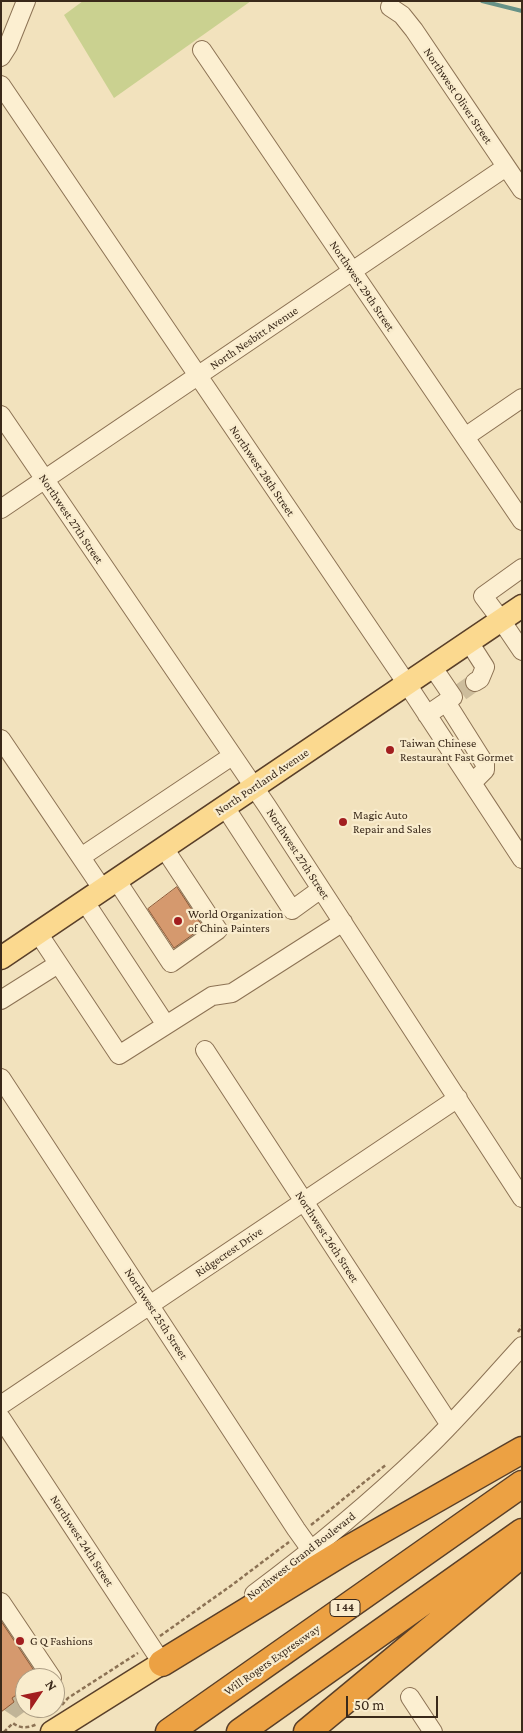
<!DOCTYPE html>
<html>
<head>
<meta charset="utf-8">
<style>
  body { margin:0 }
  #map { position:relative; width:523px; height:1733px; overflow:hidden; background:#f2e2bd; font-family:"Crimson Pro",serif }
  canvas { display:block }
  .frame { position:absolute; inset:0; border:2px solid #3a291a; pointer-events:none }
  .north { position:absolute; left:15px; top:1668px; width:50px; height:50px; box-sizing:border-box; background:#f9eccd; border:1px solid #ad9e85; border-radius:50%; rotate:56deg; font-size:14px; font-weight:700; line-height:20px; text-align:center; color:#3a291a }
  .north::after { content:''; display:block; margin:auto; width:18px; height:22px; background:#a21e1f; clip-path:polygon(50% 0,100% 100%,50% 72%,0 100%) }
  .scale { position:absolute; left:346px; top:1696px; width:92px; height:22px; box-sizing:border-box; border:2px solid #3a291a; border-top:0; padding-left:6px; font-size:15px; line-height:18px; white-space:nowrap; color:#3a291a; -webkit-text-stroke:4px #f9eccd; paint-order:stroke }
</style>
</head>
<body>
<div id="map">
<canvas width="523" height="1733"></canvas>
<div class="frame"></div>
<div class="north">N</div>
<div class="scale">50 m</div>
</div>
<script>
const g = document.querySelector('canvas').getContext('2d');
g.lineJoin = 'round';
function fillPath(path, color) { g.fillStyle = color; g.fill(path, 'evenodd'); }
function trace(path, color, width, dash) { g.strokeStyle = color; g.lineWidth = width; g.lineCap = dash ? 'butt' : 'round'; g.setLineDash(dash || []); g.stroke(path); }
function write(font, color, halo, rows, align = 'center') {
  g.font = font + ' "Crimson Pro",serif'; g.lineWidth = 4.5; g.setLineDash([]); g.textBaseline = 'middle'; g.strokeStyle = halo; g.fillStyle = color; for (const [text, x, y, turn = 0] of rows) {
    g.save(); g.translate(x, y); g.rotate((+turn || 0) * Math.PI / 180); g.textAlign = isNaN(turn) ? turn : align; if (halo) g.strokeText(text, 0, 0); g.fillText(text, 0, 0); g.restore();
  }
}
const green = new Path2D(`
  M83,1h168l-137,97 -50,-83z`);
const shadow = new Path2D(`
  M177,889l13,7 26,39 -28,20 -13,-8z
  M1,1600l45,78h-21v28l2,4 -11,8 -15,-10z`);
const stream = new Path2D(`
  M482,1l40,10`);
const building = new Path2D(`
  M177,887l26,40 -29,21 -26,-39z
  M1,1621l38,57h-14v11l-13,9 2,4 -13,10z`);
const minorTunnel = new Path2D(`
  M461,692l14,-10`);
const path = new Path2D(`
  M518,1332l4,-6
  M311,1525l76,-61
  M160,1636l72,-51 57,-43
  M62,1705l6,-7 70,-45
  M4,1732l9,-9c7,6 16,5 24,1`);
const minor = new Path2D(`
  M390,7l12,8 12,15 108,160
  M202,50l320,471
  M1,57l7,-11 18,-45
  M1,85l406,599 115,175
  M1,415l266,391 255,392
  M465,437l57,-39
  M1,509l505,-342
  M522,568l-39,28 18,24 21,31
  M469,642l16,25 -5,12 -5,3
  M432,666l21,31
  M427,715l19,-13 39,62v6l-13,13
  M1,739l102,151
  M225,807l67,103 29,-21
  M81,857l151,-101
  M117,881l54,82 47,-33 -54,-82
  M85,902l81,123
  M38,933l81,122 93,-59 20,-3 111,-71
  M1,1000l57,-36
  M205,1050l245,375
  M1,1078l295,451 15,21
  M1,1405l457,-307
  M1,1418l161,245 7,-5
  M254,1594c59,-44 116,-91 169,-142 35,-33 66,-70 99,-106
  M1,1602l51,76
  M410,1697l23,35`);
const major = new Path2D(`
  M1,958l521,-352
  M52,1732l110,-69`);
const highway = new Path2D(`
  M162,1663l183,-112 177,-101
  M169,1732l353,-248
  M240,1732l282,-200
  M307,1732l215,-178`);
const markers = [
  [390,750,5,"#a21e1f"],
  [343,822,5,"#a21e1f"],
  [178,921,5,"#a21e1f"],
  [20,1641,5,"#a21e1f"]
];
const shields = [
  [345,1608,30]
];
const shieldNames = [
  ["I 44",345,1608]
];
const streetNames = [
  ["Northwest Oliver Street",458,96,56],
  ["Northwest 29th Street",362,286,56],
  ["North Nesbitt Avenue",254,338,-34],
  ["Northwest 28th Street",262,471,56],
  ["Northwest 27th Street",71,519,56],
  ["North Portland Avenue",262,782,-34],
  ["Northwest 27th Street",298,854,57],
  ["Northwest 26th Street",327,1237,57],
  ["Ridgecrest Drive",229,1252,-34],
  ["Northwest 25th Street",156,1314,57],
  ["Northwest 24th Street",82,1541,57],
  ["Northwest Grand Boulevard",301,1556,-38],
  ["Will Rogers Expressway",272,1660,-35]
];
const poiNames = [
  ["Taiwan Chinese",400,743],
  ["Restaurant Fast Gormet",400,757],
  ["Magic Auto",353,815],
  ["Repair and Sales",353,829],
  ["World Organization",188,914],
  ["of China Painters",188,928],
  ["G Q Fashions",30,1641]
];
fillPath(green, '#cad190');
fillPath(shadow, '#0003');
trace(stream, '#679287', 4);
fillPath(building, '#d5996e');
trace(building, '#8e5937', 1);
trace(minorTunnel, '#cdbd9c', 18, [18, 9]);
trace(minor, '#8c7254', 20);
trace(major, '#593f29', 25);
trace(highway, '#593f29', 29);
trace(path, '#8c7254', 2.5, [4, 2.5]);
trace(minor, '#fcefd1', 18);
trace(major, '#fbd98f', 22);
trace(highway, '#eca143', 26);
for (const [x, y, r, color] of markers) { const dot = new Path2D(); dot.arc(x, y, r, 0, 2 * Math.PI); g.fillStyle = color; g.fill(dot); trace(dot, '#f9eccd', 2); }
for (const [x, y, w] of shields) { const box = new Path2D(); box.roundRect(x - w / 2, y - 8.5, w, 17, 4); g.fillStyle = '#f9eccd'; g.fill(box); trace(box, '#3a291a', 1); }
write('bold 11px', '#3a291a', null, shieldNames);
write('12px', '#3a291a', '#f9eccd', streetNames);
write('12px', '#3a291a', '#f9eccd', poiNames, 'left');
</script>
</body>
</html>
